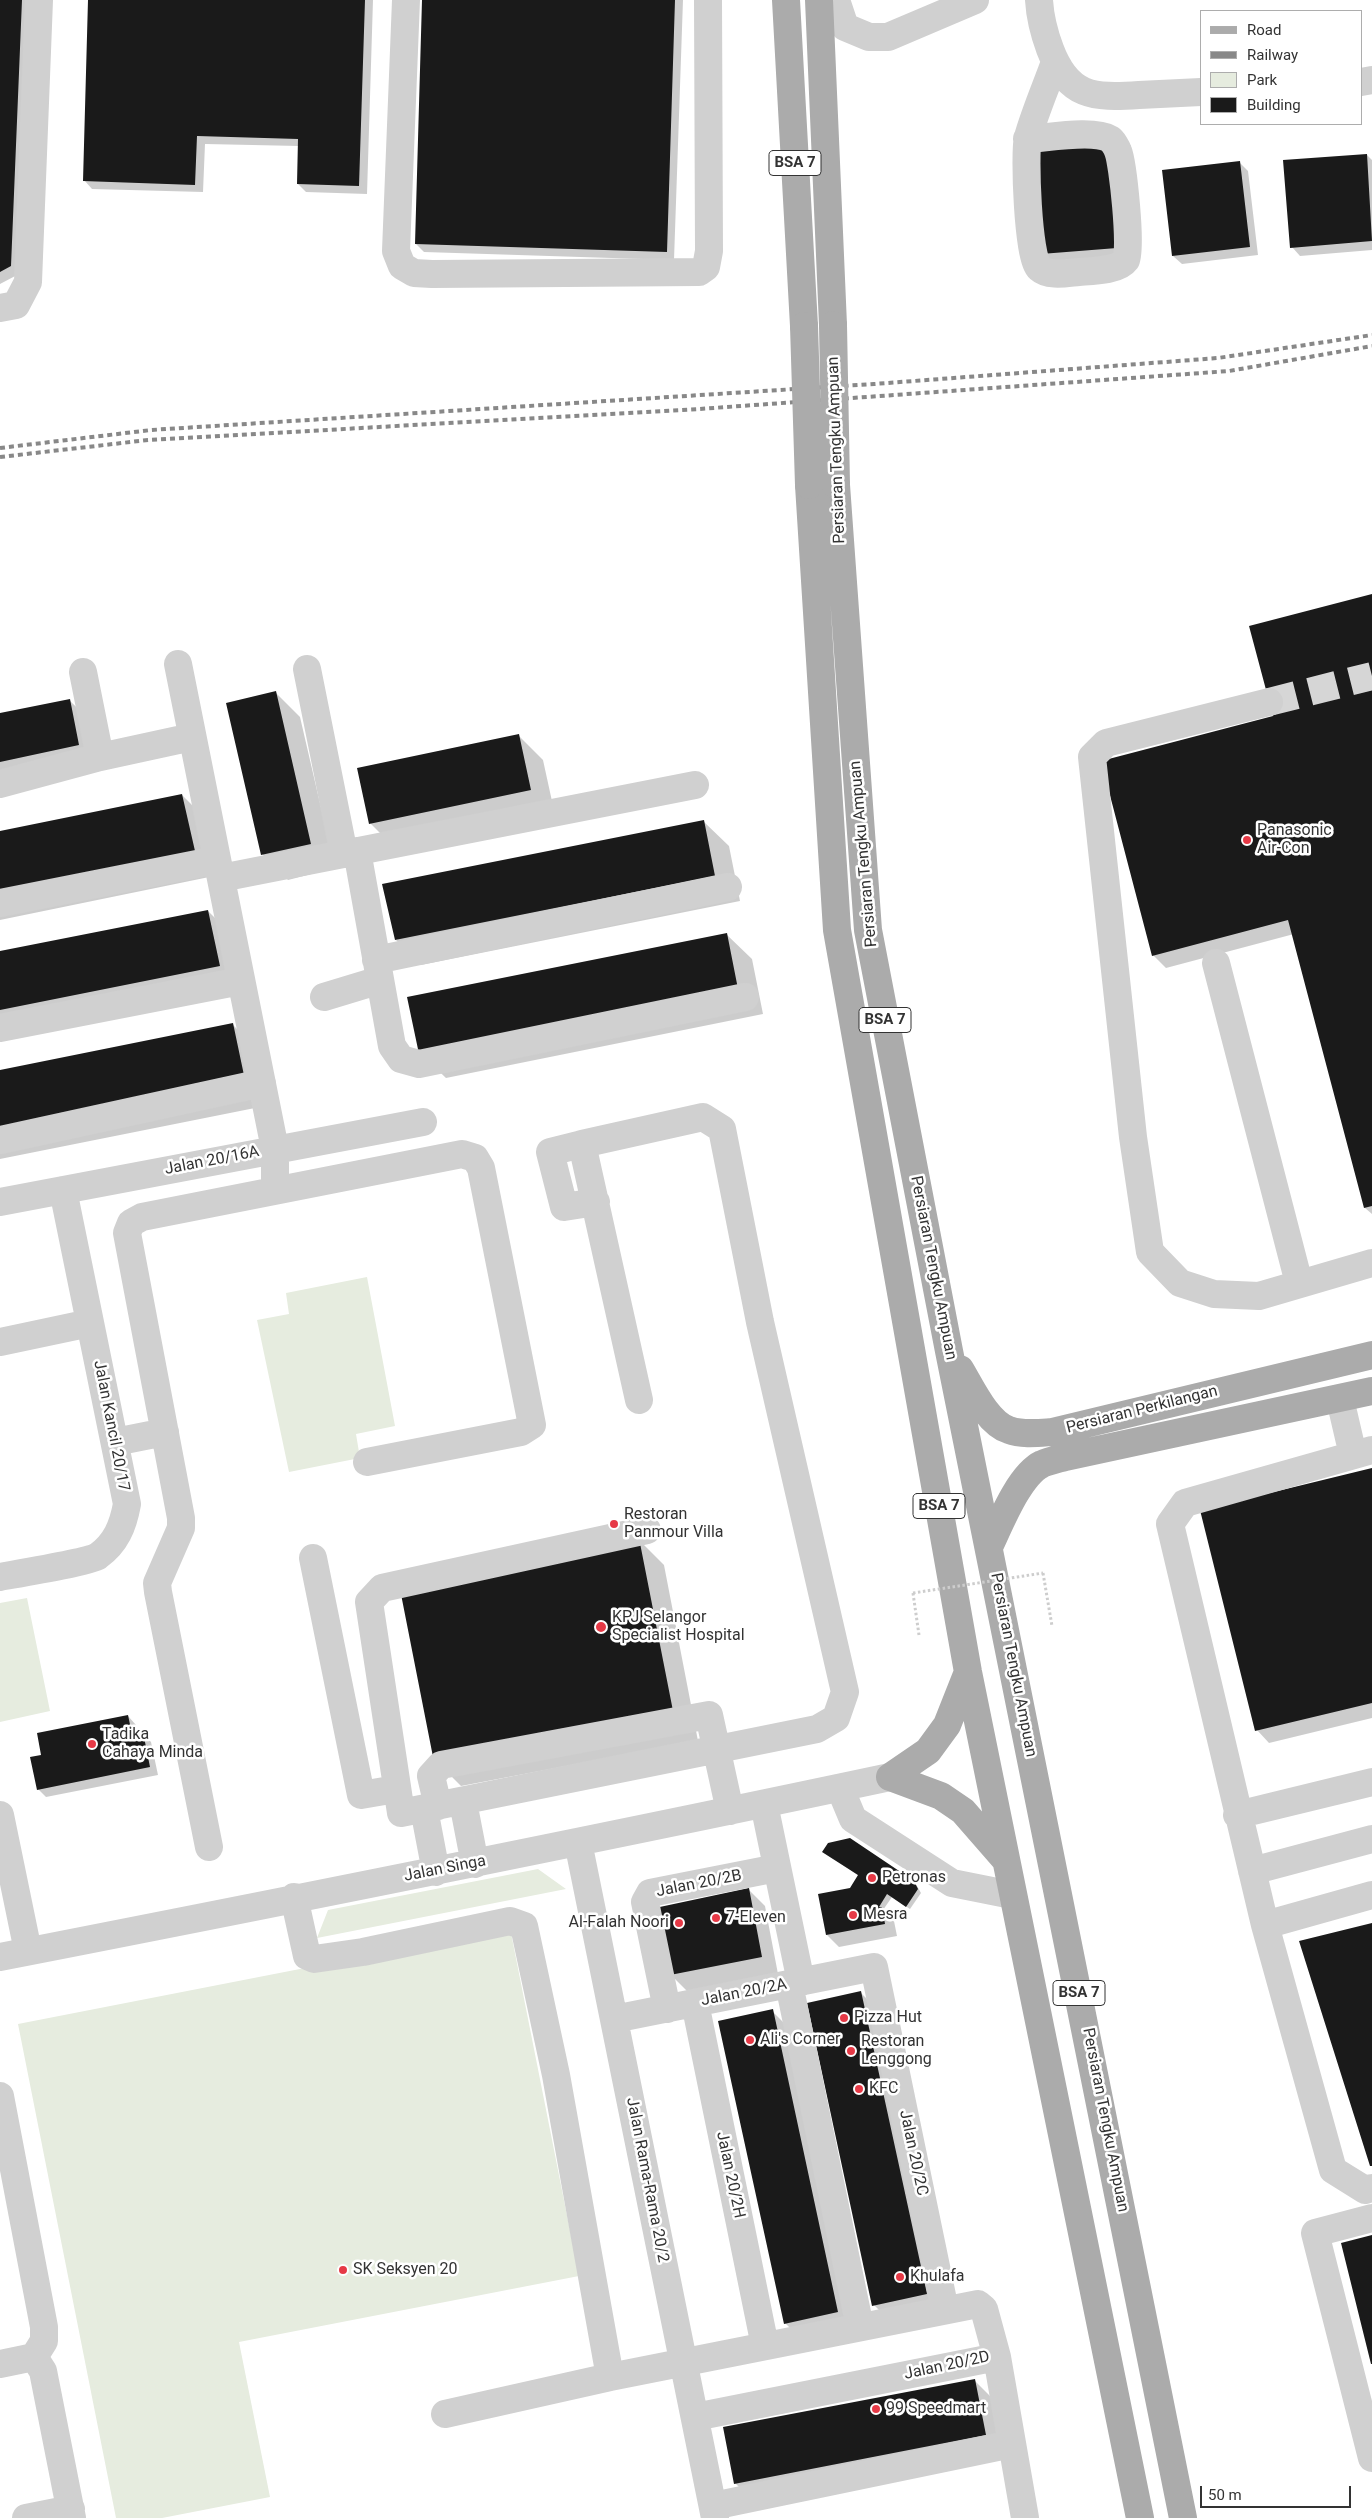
<!DOCTYPE html>
<html>
<head>
<meta charset="utf-8">
<style>
  body { margin:0 }
  #map { position:relative; width:1372px; height:2518px; overflow:hidden; background:#fff; font-family:Roboto,sans-serif }
  canvas { display:block }
  .legend { position:absolute; left:1200px; top:10px; width:162px; height:115px; box-sizing:border-box; background:#fff; border:1px solid #adadad; margin:0; padding:6px 9px; list-style:none; font-size:15px; color:#333 }
  .legend li { display:flex; align-items:center; gap:10px; height:25px }
  .legend b { width:25px; border:1px solid #adadad }
  .scale { position:absolute; left:1200px; top:2486px; width:151px; height:22px; box-sizing:border-box; border:2px solid #333; border-top:0; padding-left:6px; font-size:15px; line-height:18px; white-space:nowrap; color:#333; -webkit-text-stroke:4px #fff; paint-order:stroke }
</style>
</head>
<body>
<div id="map">
<canvas width="1372" height="2518"></canvas>
<ul class="legend">
<li><b style="height:6px;background:#ababab"></b>Road</li>
<li><b style="height:6px;background:#888"></b>Railway</li>
<li><b style="height:14px;background:#e6ecdf"></b>Park</li>
<li><b style="height:14px;background:#1a1a1a"></b>Building</li>
</ul>
<div class="scale">50 m</div>
</div>
<script>
const g = document.querySelector('canvas').getContext('2d');
g.lineJoin = 'round';
function fillPath(path, color) { g.fillStyle = color; g.fill(path, 'evenodd'); }
function trace(path, color, width, dash) { g.strokeStyle = color; g.lineWidth = width; g.lineCap = dash ? 'butt' : 'round'; g.setLineDash(dash || []); g.stroke(path); }
function write(font, color, halo, rows, align = 'center') {
  g.font = font + ' Roboto,sans-serif'; g.lineWidth = 5; g.setLineDash([]); g.textBaseline = 'middle'; g.strokeStyle = halo; g.fillStyle = color; for (const [text, x, y, turn = 0] of rows) {
    g.save(); g.translate(x, y); g.rotate((+turn || 0) * Math.PI / 180); g.textAlign = isNaN(turn) ? turn : align; if (halo) g.strokeText(text, 0, 0); g.fillText(text, 0, 0); g.restore();
  }
}
const green = new Path2D(`
  M367,1277l28,149 -39,8 4,24 -71,14 -32,-152 32,-6 -3,-21z
  M27,1598l23,113 -50,11v-119z
  M538,1869l28,20 -249,49 11,-28z
  M510,1928l69,348 -340,66 31,155 -108,21h-46l-98,-494z`);
const shadow = new Path2D(`
  M0,0h30l-11,274 -19,10z
  M89,0h284l-6,194 -61,-2 -8,-8 1,-38 -94,-2 -2,48 -111,-3 -8,-9z
  M424,0h259l-9,260 -250,-8 -8,-8z
  M1117,153l7,103 -74,5 -8,-8z
  M1367,155l5,5v90l-72,6 -8,-9z
  M1240,163l8,8 10,84 -76,9 -9,-8z
  M1372,595v619l-7,-6 -71,-274 -128,34 -13,-13 121,-238z
  M275,692l25,25 35,151 -47,12 -25,-25z
  M69,700l26,25 9,45 -104,21v-77z
  M518,735l25,25 12,55 -159,34 -25,-25 -12,-55z
  M182,795l25,25 12,55 -219,45v-88z
  M703,821l26,25 11,55 -319,64 -25,-25z
  M208,911l25,25 12,55 -245,49v-88z
  M726,934l26,25 11,55 -317,64 -26,-25z
  M233,1025l25,25 12,55 -270,54v-88z
  M1372,1469v249l-103,25 -12,-13z
  M639,1540l25,25 34,176 -237,45 -25,-25z
  M128,1716l8,9 2,10 5,-1 8,8 7,33 -112,22 -8,-8 5,-33z
  M824,1852l89,30 4,4 4,7 -11,16 -18,-12 -9,13 11,11 3,15 -58,11 -12,-12 32,-59z
  M748,1889l17,17 13,68 -90,18 -17,-17z
  M861,1993l17,17 65,301 -52,11 -17,-17z
  M772,2011l17,17 66,301 -53,11 -17,-17z
  M974,2380l17,17 11,55 -250,48 -17,-17z`);
const building = new Path2D(`
  M0,0h22l-11,266 -11,6z
  M88,0h277l-6,186 -62,-2 1,-45 -101,-3 -2,49 -112,-4z
  M422,0h253l-8,252 -252,-8z
  M1109,144l8,104 -76,6 -8,-105z
  M1367,154l5,87 -82,7 -7,-88z
  M1240,161l10,86 -78,9 -10,-86z
  M1372,594v612l-8,2 -76,-288 -136,36 -51,-195 172,-45 -24,-90z
  M276,691l35,153 -50,11 -35,-152z
  M70,699l9,46 -79,17v-49z
  M519,734l12,56 -162,34 -12,-56z
  M182,794l13,57 -195,40v-60z
  M704,820l11,56 -320,64 -13,-56z
  M208,910l12,56 -220,44v-59z
  M727,933l11,56 -319,65 -12,-57z
  M233,1023l12,57 -245,49v-59z
  M1372,1468v235l-117,28 -55,-221z
  M639,1538l35,178 -240,46 -35,-178z
  M128,1715l4,19 11,-2 7,35 -113,23 -7,-33 11,-2 -4,-22z
  M850,1838l64,43 4,8 -12,18 -19,-13 -8,13h3l3,17 -59,11 -8,-41 32,-6 8,-13 -36,-23 6,-9z
  M749,1888l13,69 -92,18 -15,-67z
  M1372,1923v243h-2l-71,-225z
  M861,1991l66,303 -55,12 -65,-303z
  M773,2009l65,303 -54,12 -66,-303z
  M1372,2235v129h-1l-30,-121z
  M975,2379l11,56 -252,49 -11,-57z`);
const minorTunnel = new Path2D(`
  M1269,702l103,-26`);
const path = new Path2D(`
  M1043,1573l9,53
  M913,1593l6,42`);
const minor = new Path2D(`
  M406,0l-10,251 6,15 12,7 18,1 267,-2 7,-5 3,-16 -1,-251
  M836,0l9,27 24,10h19l87,-37
  M1039,0c1,17 5,33 11,49 18,48 43,49 89,46 21,-1 41,-2 62,-3
  M1361,82l11,-2
  M1027,139c20,-1 66,-10 83,0 3,2 7,9 8,12 5,12 14,100 8,109 -8,11 -34,11 -47,12 -12,1 -30,5 -40,-4 -11,-9 -15,-115 -11,-131 7,-25 18,-50 27,-75
  M0,308l16,-3 12,-23 11,-282
  M178,664l97,485v41
  M307,669l37,185
  M83,672l17,85
  M1269,702l-163,41 -14,14 41,380 17,115 30,31 34,11 45,2 113,-33
  M0,784l100,-27 92,-20
  M357,851l35,195 9,13 18,5 326,-67
  M221,878l474,-93
  M0,903l217,-43
  M376,960l352,-73
  M1216,963l83,320
  M324,997l56,-17
  M0,1028l241,-47
  M0,1140l262,-57
  M582,1144l-32,8 14,55 32,-5
  M0,1202l423,-80
  M0,1342l90,-19
  M1340,1399l13,56
  M639,1400l-57,-256 121,-27 19,12 38,193 85,370 -9,26 -19,11 -416,84 -32,-211 13,-14 265,-58
  M115,1442l50,-10
  M1372,1450l-187,53 -15,21 95,401 68,245 32,20 7,-2
  M313,1558l48,237 35,-6
  M0,1577c16,-3 89,-15 98,-21 18,-13 25,-30 29,-52l-64,-314
  M840,1788l13,31 99,64 60,12
  M463,1802l12,62
  M764,1804l37,178
  M438,1806l-7,-30 10,-11 268,-50 21,96
  M424,1809l12,63
  M0,1815l28,136
  M1237,1815l135,-33
  M578,1842l137,676
  M209,1847l-51,-255 -1,-9 24,-55v-10l-54,-285 4,-10 11,-6 320,-63 13,4 6,10 51,257 -11,7 -154,30
  M1252,1871l120,-32
  M294,1897l13,59 7,3 49,-7 147,-31 14,5 32,149 54,302
  M1265,1925l107,-30
  M0,1957c297,-58 593,-117 890,-180
  M789,1984l71,343
  M695,2003l70,343
  M667,2009l-22,-107 5,-9 127,-25
  M614,2019l260,-52 71,343
  M0,2096l44,231v14l-10,16
  M1372,2218l-57,15 57,225
  M34,2357l9,14 29,147
  M0,2364l34,-7
  M445,2414l165,-37 368,-73 6,5 13,48 28,161
  M695,2417l302,-60
  M713,2506l299,-62
  M26,2518l45,-9`);
const major = new Path2D(`
  M786,0l18,326
  M819,0l14,325
  M809,485l28,445 131,742 172,846
  M836,485l32,445 81,421 234,1167
  M960,1369c11,18 27,54 49,61 13,5 29,3 43,2l320,-77
  M989,1547c11,-23 30,-72 53,-83 7,-3 16,-5 23,-7l307,-66
  M890,1777l51,19 22,15 41,47
  M890,1777l38,-26 19,-26 21,-53`);
const rail = new Path2D(`
  M0,448l151,-18 723,-46 344,-26 154,-23
  M0,457l148,-17 551,-31 530,-38 143,-25`);
const pathBridge = new Path2D(`
  M913,1593l130,-20`);
const majorBridge = new Path2D(`
  M833,325l3,160
  M804,326l5,159`);
const markers = [
  [1247,840,5,"#e63946"],
  [614,1524,5,"#e63946"],
  [601,1627,6,"#e63946"],
  [92,1744,5,"#e63946"],
  [872,1878,5,"#e63946"],
  [853,1915,5,"#e63946"],
  [716,1918,5,"#e63946"],
  [679,1923,5,"#e63946"],
  [844,2018,5,"#e63946"],
  [750,2040,5,"#e63946"],
  [851,2051,5,"#e63946"],
  [859,2089,5,"#e63946"],
  [343,2270,5,"#e63946"],
  [900,2277,5,"#e63946"],
  [876,2409,5,"#e63946"]
];
const shields = [
  [795,163,52],
  [885,1020,52],
  [939,1506,52],
  [1079,1993,52]
];
const shieldNames = [
  ["BSA 7",795,163],
  ["BSA 7",885,1020],
  ["BSA 7",939,1506],
  ["BSA 7",1079,1993]
];
const streetNames = [
  ["Persiaran Tengku Ampuan",837,450,-92],
  ["Persiaran Tengku Ampuan",864,854,-95],
  ["Jalan 20/16A",212,1161,-11],
  ["Persiaran Tengku Ampuan",933,1268,79],
  ["Persiaran Perkilangan",1142,1410,-14],
  ["Jalan Kancil 20/17",111,1426,79],
  ["Persiaran Tengku Ampuan",1013,1665,79],
  ["Jalan Singa",445,1869,-11],
  ["Jalan 20/2B",699,1884,-11],
  ["Jalan 20/2A",744,1993,-11],
  ["Persiaran Tengku Ampuan",1105,2120,79],
  ["Jalan 20/2C",913,2153,78],
  ["Jalan 20/2H",730,2175,78],
  ["Jalan Rama-Rama 20/2",647,2180,79],
  ["Jalan 20/2D",947,2366,-12]
];
const poiNames = [
  ["Panasonic",1257,831],
  ["Air-Con",1257,849],
  ["Restoran",624,1515],
  ["Panmour Villa",624,1533],
  ["KPJ Selangor",612,1618],
  ["Specialist Hospital",612,1636],
  ["Tadika",102,1735],
  ["Cahaya Minda",102,1753],
  ["Petronas",882,1878],
  ["Mesra",863,1915],
  ["7-Eleven",726,1918],
  ["Al-Falah Noori",669,1923,"right"],
  ["Pizza Hut",854,2018],
  ["Ali's Corner",760,2040],
  ["Restoran",861,2042],
  ["Lenggong",861,2060],
  ["KFC",869,2089],
  ["SK Seksyen 20",353,2270],
  ["Khulafa",910,2277],
  ["99 Speedmart",886,2409]
];
fillPath(green, '#e6ecdf');
fillPath(shadow, '#0003');
fillPath(building, '#1a1a1a');
trace(minorTunnel, '#d6d6d6', 28, [28, 14]);
trace(path, '#cdcdcd', 3, [2.5, 2.5]);
trace(minor, '#d0d0d0', 28);
trace(major, '#ababab', 28);
trace(rail, '#888', 4, [5, 4]);
trace(pathBridge, '#cdcdcd', 3, [2.5, 2.5]);
trace(majorBridge, '#ababab', 28);
for (const [x, y, r, color] of markers) { const dot = new Path2D(); dot.arc(x, y, r, 0, 2 * Math.PI); g.fillStyle = color; g.fill(dot); trace(dot, '#fff', 2); }
for (const [x, y, w] of shields) { const box = new Path2D(); box.roundRect(x - w / 2, y - 12.5, w, 25, 4); g.fillStyle = '#fff'; g.fill(box); trace(box, '#333', 1); }
write('bold 15px', '#333', null, shieldNames);
write('16px', '#333', '#fff', streetNames);
write('16px', '#333', '#fff', poiNames, 'left');
</script>
</body>
</html>
